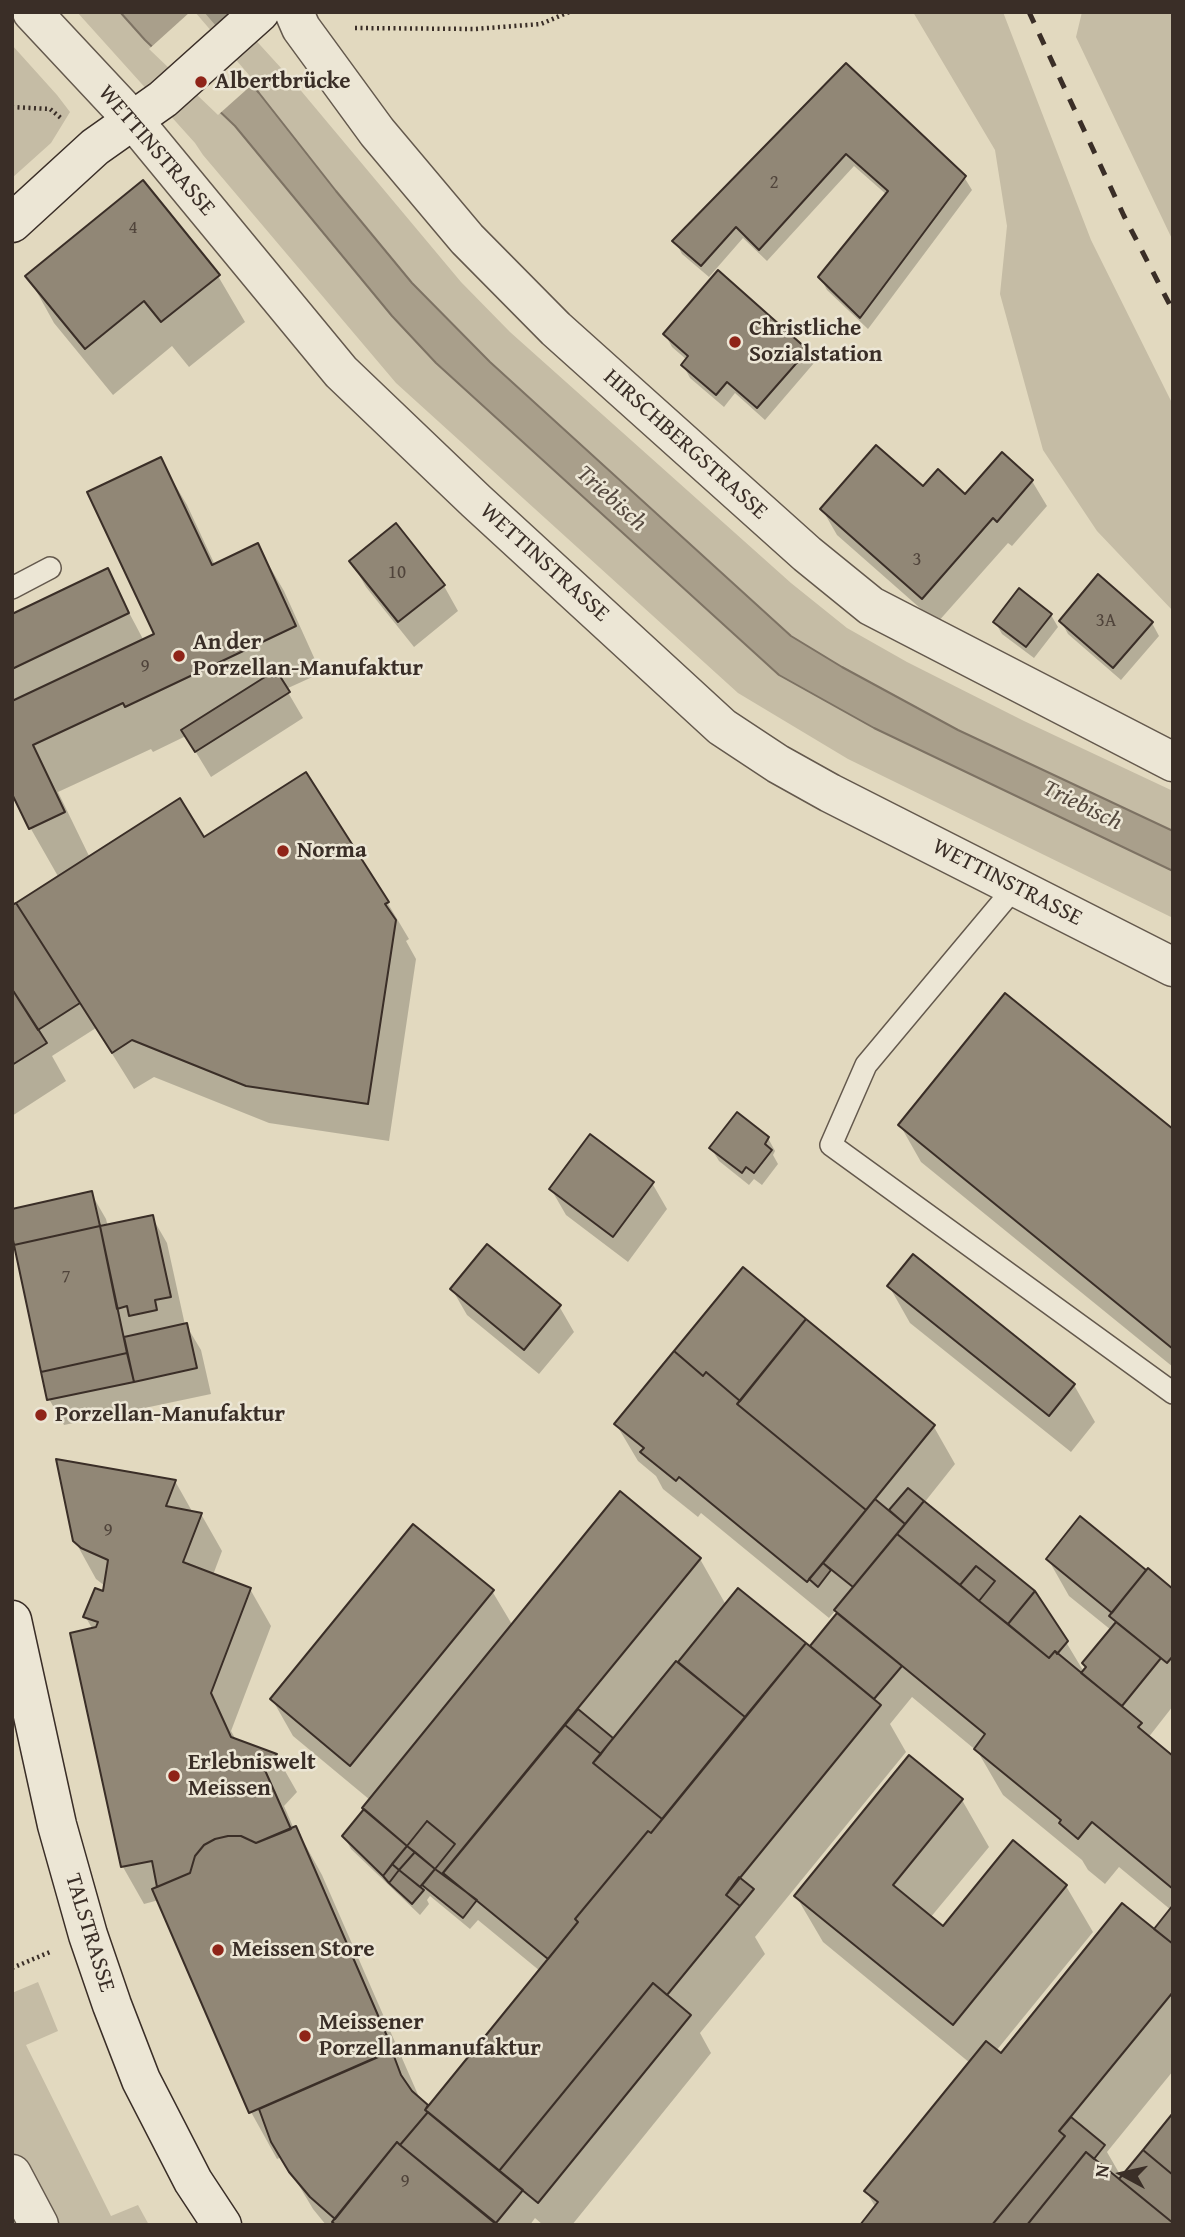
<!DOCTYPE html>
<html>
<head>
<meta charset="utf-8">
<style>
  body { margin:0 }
  #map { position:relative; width:1185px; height:2237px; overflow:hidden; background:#e2d9bf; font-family:"Gentium Book Plus",serif }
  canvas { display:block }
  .frame { position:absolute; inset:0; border:14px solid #3a2e27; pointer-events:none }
  .north { position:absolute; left:1087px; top:2139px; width:70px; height:70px; -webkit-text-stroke:5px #ece6d5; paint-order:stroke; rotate:278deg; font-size:19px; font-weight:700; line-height:28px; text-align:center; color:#3a2e27 }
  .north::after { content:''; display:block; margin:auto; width:24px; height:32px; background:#3a2e27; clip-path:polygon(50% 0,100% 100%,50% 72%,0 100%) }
</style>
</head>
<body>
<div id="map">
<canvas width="1185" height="2237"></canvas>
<div class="frame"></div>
<div class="north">N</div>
</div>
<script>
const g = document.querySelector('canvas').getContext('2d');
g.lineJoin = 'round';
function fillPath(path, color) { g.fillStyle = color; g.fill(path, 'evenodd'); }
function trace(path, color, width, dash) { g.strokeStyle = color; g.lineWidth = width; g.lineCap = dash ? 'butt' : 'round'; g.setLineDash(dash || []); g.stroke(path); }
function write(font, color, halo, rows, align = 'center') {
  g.font = font + ' "Gentium Book Plus",serif'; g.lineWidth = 5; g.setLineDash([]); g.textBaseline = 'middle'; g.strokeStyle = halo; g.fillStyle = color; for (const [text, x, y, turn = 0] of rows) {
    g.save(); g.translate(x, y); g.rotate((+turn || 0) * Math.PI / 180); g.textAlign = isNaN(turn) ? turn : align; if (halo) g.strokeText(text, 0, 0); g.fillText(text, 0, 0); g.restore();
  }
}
const green = new Path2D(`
  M77,12h43l25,28 90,86 157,190 44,47 343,312 95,53 299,143v47l-325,-159 -110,-66 -342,-310 -193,-228 -8,-12z
  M191,12h39l62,68 169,202 49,50 281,251 56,45 60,34 117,59 149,70v40l-215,-101 -116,-63 -51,-31 -301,-274 -78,-79z
  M913,12h90l88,228 82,165v206l-76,-80 -54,-81 -43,-156 7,-68 -12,-76z
  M1082,12h91v229l-97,-204z
  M12,45l45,50 13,17 -19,31 -39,35z
  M38,1982l20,49 -32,14 85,171 27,-11 11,20h-137v-232z`);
const water = new Path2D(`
  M120,12h71l68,81 77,98 76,92 78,79 301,274 51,31 116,63 215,101v40l-299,-143 -95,-53 -343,-312 -44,-47 -157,-190 -90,-86z`);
const pier = new Path2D(`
  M190,12h5l60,70 -37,33 -69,-66z`);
const shadow = new Path2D(`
  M204,12h58l-34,28z
  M846,65l118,112 8,13 -104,139 -41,-39 -7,-13 67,-82 -33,-29 -87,95 -24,-23 -34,39 -27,-23 -7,-13z
  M28,276h190l27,46 -56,45 -17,-21 -59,49 -59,-72z
  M665,334l142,17 7,12 -49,57 -30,-27 -11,14 -34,-29 -7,-13 4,-5 -15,-13z
  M160,459l27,46 28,60 42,-20 27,46 37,82 -35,16 17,29 -92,59 -25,-41 -33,16 -2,-3 -93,43 32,66 113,-18 184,62 22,37 -3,2 10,18 -27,182 -120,-18 -115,-46 -20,12 -38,-61 -44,28 14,25 -54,35v-208l47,-30 -28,-49 -19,-40v-173l95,-45 37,70 13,-6z
  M1032,481l15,25 -35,40 -4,-3 -71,80 -100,-88 -15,-26 102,-20 42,7z
  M351,561l93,25 14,25 -44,36 -48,-60z
  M1051,615l7,12 -24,31 -32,-24 -7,-12z
  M1061,621l91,2 7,13 -38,44 -53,-46z
  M900,1125l273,7v235l-252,-205z
  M768,1138l7,13 -2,4 5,9 -16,21 -8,-6 -5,6 -30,-24 -8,-13z
  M652,1183l15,26 -39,53 -62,-47 -15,-26z
  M91,1193l15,26 2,8 44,-10 15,26 18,82h1l15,25 10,44 -147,31 -15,-26z
  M743,1269l191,158 21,37 -31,39 142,139 18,30 27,-42 -42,-34 -21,-37 32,-40 93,73v114l-25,32 25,20v313l-66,81 15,26 51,47 -297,-17 -10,-17 104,-128 -147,-121 -27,-46 113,-139 53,43 27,47 -59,71 13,10 123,-42 27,46 -97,119 5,4 159,-119 11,-26 -52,-43 -14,17 -17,-14 -6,-10 -79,-65 -25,-43 -66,-55 -22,27 16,28 -151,185 10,17 -65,79 11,20 -139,172h-29l-8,-7 -5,7h-204l-13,-16 -31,-52 -5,2 -26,-47 -92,-212 -15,4 -21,-37 -30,-237 -8,-14 19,-23 1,-7 -9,-7 -21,-38 100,-60 18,32 8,1 21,37 -9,24 37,14 21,37 -40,105 5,9 40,15 21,37 -13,14 10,23 2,-1 26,47 97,222 9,12 112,-138 -62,-51 -8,9 -40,-33 -3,4 2,4 -9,11 -69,-66 -7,-13 21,-26 5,-10 -77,-64 -21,-37 220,-108 21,35 187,-67 26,46 12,-15 72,59 28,-35 -2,-4 -7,8 -128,-105 -3,4 -35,-28 -7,-13 -18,-15 -22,-37z
  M889,1286l185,99 21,37 -24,30 -161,-129z
  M452,1289l107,17 15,26 -35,42 -72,-59z`);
const building = new Path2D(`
  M846,63l120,113 -106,142 -42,-41 70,-86 -42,-37 -87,96 -23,-23 -35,39 -29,-25z
  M143,180l77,95 -59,47 -17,-21 -59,48 -60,-73z
  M718,270l90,80 -51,58 -30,-26 -11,13 -35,-30 7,-9 -25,-22z
  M876,445l47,41 15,-17 27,25 37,-42 31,28 -36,42 -4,-4 -71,81 -102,-90z
  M161,457l51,108 46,-22 38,83 -171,81 -2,-4 -90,42 32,67 -36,17 -17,-35v-93l142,-67 -67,-142z
  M396,523l49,62 -47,37 -49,-61z
  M108,568l21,45 -117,56v-55z
  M1098,574l55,48 -40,46 -54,-47z
  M1019,588l33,26 -26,33 -33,-25z
  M276,670l14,22 -95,60 -14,-22z
  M306,772l83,130 -4,2 11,16 -28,184 -122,-18 -114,-46 -20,13 -96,-150 164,-105 24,39z
  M16,903l64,100 -42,27 -26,-41v-84z
  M12,989l35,54 -35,22z
  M1005,993l168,136v220l-275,-224z
  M737,1112l32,25 -4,7 7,6 -18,23 -8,-6 -4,6 -33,-25z
  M590,1134l64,48 -41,55 -64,-48z
  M92,1191l8,35 -86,19 -2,-10v-26z
  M153,1215l18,82 -16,3 2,10 -28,6 -2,-10 -10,3 -17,-83z
  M100,1226l27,127 -86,19 -27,-127z
  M487,1244l74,61 -37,45 -74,-61z
  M913,1254l162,130 -26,32 -162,-130z
  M743,1267l63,52 -66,82 -34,-29 -3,4 -29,-25z
  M806,1319l129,106 -69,85 -129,-106z
  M187,1323l10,45 -63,14 -10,-45z
  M674,1351l29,25 3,-4 34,29 -3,3 129,106 -59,72 -128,-105 -3,4 -36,-29 4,-4 -30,-24z
  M127,1353l7,29 -87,18 -6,-28z
  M56,1459l120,21 -10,26 36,7 -19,49 68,26 -40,105 20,44 46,17 -13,14 27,61 -35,14 -15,-7h-13l-13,3 -11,6 -9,11 -5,17 -33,14 -5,-26 -31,6 -51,-234 26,-6 2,-5 -15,-5 12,-29 8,3 5,-31 -27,-12 -8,-7z
  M908,1488l16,13 -19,23 -16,-14z
  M620,1491l81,67 -259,316 -7,-5 20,-25 -28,-23 -20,25 -45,-38z
  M875,1499l30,25 -52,63 -30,-24z
  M924,1501l111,90 -27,33 -29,-23 16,-20 -19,-15 -16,19 -63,-51z
  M1080,1516l66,54 -34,43 -66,-54z
  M413,1524l81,66 -144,176 -80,-67z
  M897,1534l152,124 6,-7 87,72 -4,4 35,29v133l-81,-67 -14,17 -19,-16 2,-3 -87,-71 11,-15 -151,-124z
  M823,1563l8,7 -13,17 -9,-8z
  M976,1566l19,15 -16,20 -19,-16z
  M1148,1568l25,21v67l-6,7 -58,-47z
  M738,1588l68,55 -61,74 -67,-55z
  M1035,1591l33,50 -11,13 -2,-3 -6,7 -41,-34z
  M837,1613l65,53 -28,33 -64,-53z
  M1116,1622l45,36 -39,48 -41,-33 5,-6 -4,-4z
  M806,1643l75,62 -155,190 14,11 -73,89 -14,-12 -154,188 -74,-61 153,-188 -3,-3 73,-88 3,2z
  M676,1661l69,56 -83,102 -69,-56z
  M578,1709l35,29 -12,16 -36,-29z
  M565,1725l36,29 -8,9 69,56 -11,14 -3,-2 -73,88 3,3 -30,37 -105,-86z
  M909,1755l54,44 -70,86 50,41 70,-86 54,45 -114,140 -159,-129z
  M364,1809l43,37 -24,30 -41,-40z
  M427,1821l28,23 -20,25 -28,-23z
  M296,1826l97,224 -144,63 -97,-224 38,-16 5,-17 9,-11 11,-6 13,-3h13l15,7z
  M407,1846l8,6 -16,18 -7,-6z
  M415,1852l20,17 -15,18 -21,-17z
  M392,1864l7,6 -10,13 -6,-7z
  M435,1869l42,31 -14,18 -41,-33z
  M399,1870l25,20 -12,14 -23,-21z
  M739,1877l15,12 -14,17 -14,-11z
  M1122,1903l51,41v48l-114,139 6,5 -73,89h-132l18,-23 -14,-11 122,-150 15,12z
  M1173,1905v39l-19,-15z
  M653,1983l38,32 -153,188 -39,-32z
  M392,2051l9,24 11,16 16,14 -3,5 3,2 -28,33 -3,-3 -62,77 -25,-22 -21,-25 -18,-30 -12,-33z
  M428,2112l95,78 -27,33 -96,-78z
  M1173,2113v62l-30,-25z
  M1071,2117l34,28 -11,14 -8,-7 -59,73h-35l73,-89 -6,-5z
  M397,2142l3,3 97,80h-161l-4,-3z
  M1143,2150l30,25v48l-54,-44z
  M1086,2152l87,71v2h-146z`);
const path = new Path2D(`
  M355,28l120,1 66,-5 28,-12
  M12,107l38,2 12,10
  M12,1968l38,-16`);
const service = new Path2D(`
  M12,588l38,-20
  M1015,887l-149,178 -35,80 342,248`);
const minor = new Path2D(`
  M32,12l101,108 208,252 135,129 246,226 56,37 52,29 343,174
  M294,12l7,16 76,104 90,107 89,90 251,225 64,52 302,156
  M12,2174l27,51`);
const secondary = new Path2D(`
  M12,223l83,-76 68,-48 97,-87
  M12,1620l45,205 31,110 24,70 29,75 52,101 29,44`);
const rail = new Path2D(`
  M1029,12l95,204 49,95`);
const markers = [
  [201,82,7,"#8f2418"],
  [735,342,7,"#8f2418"],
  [179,656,7,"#8f2418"],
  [283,851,7,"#8f2418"],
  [41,1415,7,"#8f2418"],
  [174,1776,7,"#8f2418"],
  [218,1950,7,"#8f2418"],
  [305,2036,7,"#8f2418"]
];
const numberNames = [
  ["2",774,183],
  ["4",133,228],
  ["3",917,560],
  ["10",397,573],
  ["3A",1106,621],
  ["9",145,667],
  ["7",66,1277],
  ["9",108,1531],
  ["9",405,2182]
];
const poiNames = [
  ["Albertbrücke",215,82],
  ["Christliche",749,329],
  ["Sozialstation",749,355],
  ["An der",193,643],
  ["Porzellan-Manufaktur",193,669],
  ["Norma",297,851],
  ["Porzellan-Manufaktur",55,1415],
  ["Erlebniswelt",188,1763],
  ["Meissen",188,1789],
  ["Meissen Store",232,1950],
  ["Meissener",319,2023],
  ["Porzellanmanufaktur",319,2049]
];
const streetNames = [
  ["WETTINSTRASSE",156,151,49],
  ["HIRSCHBERGSTRASSE",685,445,42],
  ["WETTINSTRASSE",544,563,42],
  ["WETTINSTRASSE",1007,883,27],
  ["TALSTRASSE",89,1933,73]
];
const waterNames = [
  ["Triebisch",611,499,42],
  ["Triebisch",1082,806,26]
];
fillPath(green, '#c5bca5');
fillPath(water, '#a99f8b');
trace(water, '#7d7263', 2);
fillPath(pier, '#e2d9bf');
fillPath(shadow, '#0003');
fillPath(building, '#918776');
trace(building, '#3a2e27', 2);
trace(service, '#64594d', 24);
trace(minor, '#64594d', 41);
trace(secondary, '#3a2e27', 41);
trace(path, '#3a2e27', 4.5, [2, 3.5]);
trace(service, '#ece6d5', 21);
trace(minor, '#ece6d5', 38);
trace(secondary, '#ece6d5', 38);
trace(rail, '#3a2e27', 5, [12, 12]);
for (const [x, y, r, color] of markers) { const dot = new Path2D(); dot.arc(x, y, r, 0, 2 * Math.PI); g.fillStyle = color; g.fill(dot); trace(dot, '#ece6d5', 2.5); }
write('19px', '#50443b', null, numberNames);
write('bold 23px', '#3a2e27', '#ece6d5', poiNames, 'left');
write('23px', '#3a2e27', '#ece6d5', streetNames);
write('italic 24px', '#564a40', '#ece6d5', waterNames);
</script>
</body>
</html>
